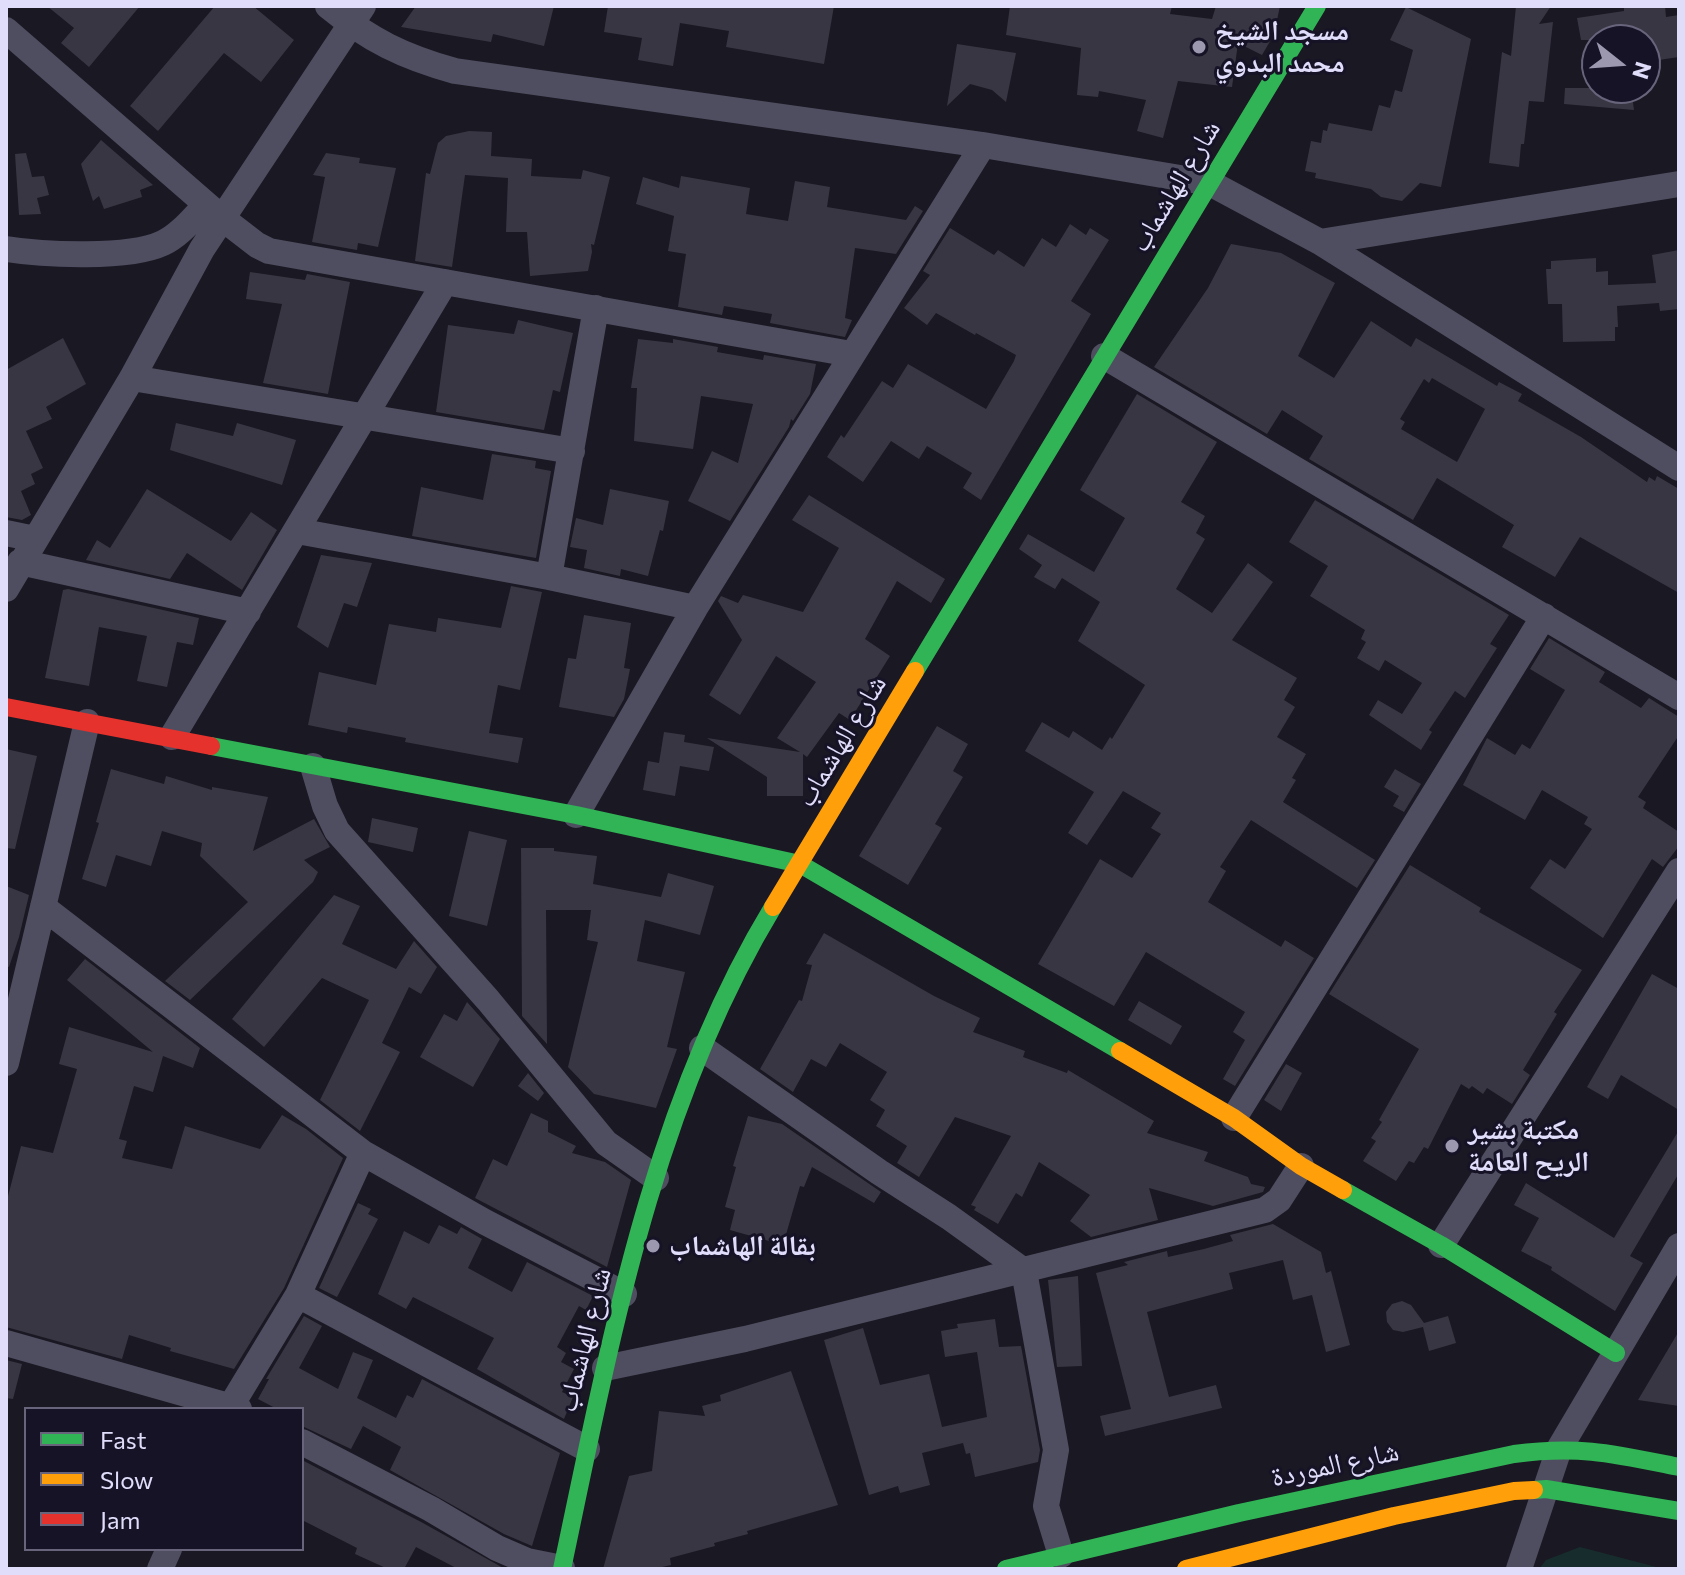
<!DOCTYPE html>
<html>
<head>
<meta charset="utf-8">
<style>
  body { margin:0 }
  #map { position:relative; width:1685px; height:1575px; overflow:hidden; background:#1a1822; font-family:Commissioner,sans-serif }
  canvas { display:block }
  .frame { position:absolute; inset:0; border:8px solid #e0ddfb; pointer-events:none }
  .legend { position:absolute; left:24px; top:1407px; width:280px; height:144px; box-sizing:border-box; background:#161327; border:2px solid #67647c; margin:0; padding:10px 14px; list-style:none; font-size:24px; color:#e0ddfb }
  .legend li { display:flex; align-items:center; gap:16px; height:40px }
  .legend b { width:40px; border:2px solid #67647c }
  .north { position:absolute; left:1581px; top:24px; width:80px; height:80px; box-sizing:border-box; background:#161327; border:2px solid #67647c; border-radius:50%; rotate:107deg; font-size:22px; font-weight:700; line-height:32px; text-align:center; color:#e0ddfb }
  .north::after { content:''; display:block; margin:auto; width:28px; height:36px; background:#9b98af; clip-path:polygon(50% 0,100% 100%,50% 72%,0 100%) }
</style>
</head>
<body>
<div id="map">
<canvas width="1685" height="1575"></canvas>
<div class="frame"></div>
<ul class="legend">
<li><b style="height:10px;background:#30b455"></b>Fast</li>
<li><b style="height:10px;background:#ff9f0a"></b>Slow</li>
<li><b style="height:10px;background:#e5322d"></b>Jam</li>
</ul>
<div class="north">N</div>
</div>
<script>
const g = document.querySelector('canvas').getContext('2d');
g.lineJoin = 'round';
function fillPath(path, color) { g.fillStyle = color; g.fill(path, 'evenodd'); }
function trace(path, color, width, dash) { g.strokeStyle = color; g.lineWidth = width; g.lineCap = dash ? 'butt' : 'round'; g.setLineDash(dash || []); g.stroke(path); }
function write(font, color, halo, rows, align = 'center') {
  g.font = font + ' Commissioner,"Noto Naskh Arabic",sans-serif'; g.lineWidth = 6; g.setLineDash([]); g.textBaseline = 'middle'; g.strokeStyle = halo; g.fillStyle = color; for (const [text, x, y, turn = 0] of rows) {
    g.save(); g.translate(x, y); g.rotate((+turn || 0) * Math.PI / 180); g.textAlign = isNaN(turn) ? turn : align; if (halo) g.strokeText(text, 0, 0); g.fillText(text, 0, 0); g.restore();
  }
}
const green = new Path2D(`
  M1580,1547l84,22h-125l7,-9z`);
const building = new Path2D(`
  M47,6h93l-51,61 -28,-24 13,-15z
  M215,6h38l41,34 -33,42 -37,-29 -66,78 -28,-25z
  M416,6h138l-10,40 -51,-12 -2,8 -90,-15z
  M608,6h226l-10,58 -98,-17 3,-16 -49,-8 -7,43 -35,-6 4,-22 -38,-6z
  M1010,6h162l-2,8 42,5 4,-13h64l-4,19 3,1 -17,29 -24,-12 -6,44 -54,-6 -15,57 -26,-7 9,-31 -47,-9 -1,6 -21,-2 4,-47 -75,-13z
  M1516,6h35l-12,18 14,-2 -9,80 -15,-1 -5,43h-3l-2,23 -30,-4 13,-111 9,4z
  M1624,6h41l1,11 13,-2v42l-34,5v-22h-64l-4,-22 47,-7z
  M1406,7l65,32 -30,148 -21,-4 -18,18 -21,-4 -10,-8 -56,-11 1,-5 -11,-2 6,-30 10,2 2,-13 4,1 2,-8 43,8 7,-26 11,3 5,-18 7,2 11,-42 -23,-10z
  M957,44l59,9 -10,49 -14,-12 -22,-6 -23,22z
  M1565,88h66l3,22 -70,-6z
  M469,131l23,1 -1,24 41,3 -1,17 50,3 2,-9 27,7 -16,68 -3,-1 1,8 -4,19 -58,5 -3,-44h-21l2,-54 -43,-3 -13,92 -37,-6 11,-88 4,1 8,-31 8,-7z
  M101,140l52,45 -13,5 2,7 -38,12 -5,-13 -6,5 -12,-37z
  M26,153l6,24 12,-1 5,19 -12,3 4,16 -22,1 -4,-61z
  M326,153l34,5 -1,5 37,5 -18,79 -20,-4 -1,7 -45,-8 13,-65 -12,-2z
  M681,176l69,12 -4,26 42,7 7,-40 35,6 -3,20 79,13 9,-14 8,5 -27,43 -41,-6 -10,70 7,2 -7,17 -75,-14 2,-9 -48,-8 -2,9 -44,-8 8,-53 -18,-3 6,-35 -38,-12 7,-27 36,11z
  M1070,224l16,11 4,-7 19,12 -38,61 20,13 -110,186 -18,-12 9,-15 -45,-27 -8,13 -28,-18 -28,41 -36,-25 14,-22 3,3 38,-57 11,7 15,-24 78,45 28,-48 2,-6 -40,-22 -1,2 -39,-22 -9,12 -23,-17 26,-33 -7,-4 27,-43 44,27 4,-5 26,17 18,-29 14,9z
  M1231,244l50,9 54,30 -37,73 36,22 37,-57 40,26 5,-9 81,48 2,-4 23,12 -4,7 63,36 66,45 2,-5 6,4 2,-5 22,13v104l-99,-56 -25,40 -53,-30 12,-22 -77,-47 -24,42 -104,-61 14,-23 -41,-26 -15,24 -113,-67 54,-79zM1432,378l53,31 -28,53 -56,-33 4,-7 -5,-3 24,-40 5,4z
  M1679,250v59l-19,2 -1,-8 -42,3 1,21h-3v14l-52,1 -1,-38h-14l-2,-35h5v-8l45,-3v14l12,-1v14l48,-2 -4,-28z
  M250,272l55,8 2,-6 43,8 -22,112 -65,-11 19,-79 -36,-5z
  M518,320l55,13 -13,59 -7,-2 -9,40 -108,-18 12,-87 66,9z
  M63,338l23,46 -40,23 6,12 -26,12 17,37 -12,6 4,10 -14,7 10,24 -9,5 -16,-3v-147z
  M638,339l35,4v-4l45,8 -1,5 46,8 1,-5 52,9 -6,30 -17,27 -2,-2 -2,8 -59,94 -42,-20 24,-50 26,12 15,-59 -52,-8 -8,53 -59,-8 3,-53h-6z
  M1137,394l80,48 -36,60 24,14 -9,17 9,6 -29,50 36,24 36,-50 25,19 -41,58 65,38 -13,22 11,7 -18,30 29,17 -14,24 4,2 -13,22 92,58 -18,28 -106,-68 -31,47 6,4 -18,31 73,45 4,-7 29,18 -79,128 -12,-7 22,-39 -12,-8 12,-20 -99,-60 -32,54 -76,-42 62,-105 32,19 29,-44 -10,-6 10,-15 -38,-22 -36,54 -19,-12 26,-41 -69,-41 17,-29 27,16 4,-7 29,19 8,-13 2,2 33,-54 -67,-44 22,-39 -38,-24 -7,11 -21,-12 8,-12 -23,-16 9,-15 66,38 31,-54 -45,-28z
  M176,423l57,13 4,-13 59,17 -14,45 -112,-35z
  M492,454l44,7 -1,7 16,3 -15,87 -124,-22 9,-49 62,13z
  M147,489l84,52 20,-29 26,18 -35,60 -55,-37 -17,26 -84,-19 11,-20 13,8z
  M610,489l59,12 -6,30 -3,-1 -12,46 -27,-7 -1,7 -36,-8 3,-18 -17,-3 6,-29 27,7z
  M809,495l136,84 -14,24 -34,-22 -32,58 25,17 -40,64 -11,-7 -32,44 -4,-3v42h-36v-19l-60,-39 93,14 -23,-14 39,-56 -40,-26 -36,59 -31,-20 33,-55 -24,-39 3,-5 17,7 5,-8 60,17 36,-64 -47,-28z
  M1315,500l194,115 -19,29 7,4 -32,50 -10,-7 -26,39 3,2 -11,18 -52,-35 9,-15 24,14 20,-31 -37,-23 -6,11 -22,-13 9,-16 -5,-3 4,-9 -55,-34 18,-30 -39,-24z
  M321,555l51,8 -15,44 -13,-4 -16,45 -31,-21z
  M511,586l31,6 -22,98 -22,-5 -9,48 34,5 -5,25 -113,-21 1,-4 -58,-11 -1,6 -39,-8 11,-53 57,13 13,-61 47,8 2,-14 63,10z
  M68,589l131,29 -6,27 -16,-3 -10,45 -30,-6 10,-45 -48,-9 -10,59 -44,-8 18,-88z
  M584,615l47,8 -7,45 6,1 -6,30 -10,18 -55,-10 9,-49 8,1z
  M1549,638l56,34 -6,10 42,26 8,-10 30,19v18l-41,62 8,5 -3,6 36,24v14l-16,21 -11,-8 -49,79 -73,-50 20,-29 15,10 27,-40 -8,-5 4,-7 -46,-27 -17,30 -62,-35 24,-47 28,17 7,-11 8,5 35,-59 -35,-21z
  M937,726l31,18 -15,27 10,6 -28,47 7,4 -34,57 -49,-29z
  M664,732l21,3 -1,7 30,5 -5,24 -29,-5 -5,30 -32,-6 5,-29 11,2z
  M6,749l31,7 -22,93 -9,-1z
  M111,769l53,15 2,-8 46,14v-3l56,10 -15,54 61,-32 16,28 -26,13 14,12 -5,10 -123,118 -25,-19 83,-79 -48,-46 2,-13 -40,-12 -11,35 -35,-11 -10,32 -24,-8 17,-56 -3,-1z
  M1395,769l26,15 -17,28 -11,-6 6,-10 -15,-9z
  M372,818l46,10 -5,24 -45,-10z
  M469,831l38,9 -20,86 -38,-10z
  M521,848h33v3l43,5 -4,28 68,13 7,-24 46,13 -14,49 -55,-15 -8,41 48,11 -18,75 10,2 -21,59 -62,-14 -26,-27 30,-125 -11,-2 4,-30h-45l1,134 -25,-28z
  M1410,865l71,43 -2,4 103,58 -28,42 3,2 -34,56 7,5 -18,29 -25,-16 -4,6 -11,-8 -3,3 -8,-5 -33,65 -4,-2 -10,16 -5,-2 -13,20 -33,-20 13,-20 -5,-3 11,-16 -3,-2 40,-71 -90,-55z
  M6,886l23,9 -10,42 -10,30 -3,-1z
  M334,895l26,11 -18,38 54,25 18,-28 23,26 -16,27 -12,-7 -27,56 18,9 -40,79 -40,-31 49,-100 -47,-22 -58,69 -32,-28z
  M824,933l110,63 46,22 -7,14 52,19 -2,6 44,16 1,-3 86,51 -7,12 61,19 -4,9 44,16 3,7 14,3 -2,5 -50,14 -64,-18 9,32 -67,17 -21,-16 20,-26 -51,-33 -17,35 -6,-4 -18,31 -24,-14 2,-3 -5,-2 40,-69 -56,-19 -36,60 -22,-14 10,-17 -31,-20 9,-16 -15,-10 17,-28 -47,-29 -14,24 -15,-8 -18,33 -33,-23 39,-69 3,1 10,-36 -6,-1z
  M85,959l115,89 -7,20 -30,-12 -10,36 -19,-6 -15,53 8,2 -5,17 50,11 13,-43 75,23 22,-34 24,14 37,29 -59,130 -50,81 -64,-18 1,-3 -42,-13 -7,24 -116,-32v-123l15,-58 32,7 24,-84 -18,-5 10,-37 84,25 -86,-72z
  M1652,974l27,15v121l-58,-35 -13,24 -21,-12z
  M1139,1001l43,25 -11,19 -43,-25z
  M467,1002l33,37 -27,48 -53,-30 24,-43 13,7z
  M1286,1064l16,9 -21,38 -17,-11z
  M528,1073l16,20 -6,8 -20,-15z
  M531,1113l17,8v11l28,14 -4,7 33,9 26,18 -24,87 -132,-69 18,-39 14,7z
  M748,1116l34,8 99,68 -7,11 -62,-36 -8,20 -4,-1 -17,59 -53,-15 5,-20 -10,-3 11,-40 -3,-1z
  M1679,1130v43l-49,83 13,7 -28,48 -64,-41 1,-3 -31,-16 18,-33 -25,-13 12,-22 88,55z
  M358,1203l13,6 -3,5 10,5 -41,78 -18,-9z
  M1273,1224l48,28 5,21 5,-2 19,74 -24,7 -14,-57 -19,5 -10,-40 -54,13 4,16 -86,23 22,85 47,-12 6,23 -117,28 -5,-20 31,-7 -35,-136 32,-8 -4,-3 43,-11 1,6 36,-8 29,-8 -3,-6z
  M439,1225l18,9 4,-7 21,12 -14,29 44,24 15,-30 66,34 -7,14 -7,-4 -22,41 9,6 -5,9 13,7 -12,23 11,5 -9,22 -87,-50 17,-31 -81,-41 -7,12 -28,-15 26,-63 25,13z
  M1078,1276l4,90 -25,1 -9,-87z
  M1402,1301l9,4 13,18 24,-7 8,27 -27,8 -6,-24 -20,5 -10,-2 -6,-8 -1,-10 6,-8z
  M304,1316l18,10 -23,42 39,21 15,-37 20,8 -16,38 39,20 11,-23 6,3 9,-19 138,74 -28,93 -28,-12 -114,-64 11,-23 -38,-21 -12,23 -49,-23v-17h-25l-19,-10 11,-20h-3z
  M995,1319l4,28 22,-1 19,104 -2,12 -63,15 -5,-24 -4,1 -3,-11 -41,10 8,32 -30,8 -2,-7 -29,9 -45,-155 39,-12 17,57 49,-11 13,53 45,-10 -10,-65 -32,5 -4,-26 17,-3 -1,-4z
  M1679,1331v75l-41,-6z
  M6,1360l16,4 -9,35 -7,-1z
  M791,1371l47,134 -91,26 1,3 -34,9 1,3 -45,12 1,7 -18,4h-50l26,-93 23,-5 7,-60 46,5 -3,-10 19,-5 -1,-6z
  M302,1460l121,63 82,46h-47l-42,-22 -12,22h-16l-33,-15 2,-6 -55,-28z`);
const street = new Path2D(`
  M328,6c41,34 76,51 127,65l528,74 227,38 110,59 359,226
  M6,30l216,188 35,27 12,6 582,103
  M1320,242l359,-58
  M6,249c38,6 123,10 157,-6 17,-8 30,-25 43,-38
  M1104,356l575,341
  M132,378l440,73
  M297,531l252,46 146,31
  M6,533l29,6
  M20,562l228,50
  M549,577l47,-269
  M6,589l126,-211 70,-129 161,-243
  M172,737l273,-455
  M313,766l12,40 12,25 151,169 118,143 50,35
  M576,815l119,-207 288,-463
  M43,907l320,246 122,69 139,72
  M702,1048l177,124 70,45 75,54 32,179 -10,56 15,49
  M6,1063l81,-341
  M1234,1118l310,-502
  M1441,1245l238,-374
  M298,1295l289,154
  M6,1343l233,66
  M605,1368l140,-29 520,-129 14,-10 22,-34
  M229,1409l69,-114 65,-142
  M302,1442l129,67 66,39 30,13 35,7
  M160,1569l9,-20
  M1519,1569l40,-120 120,-203`);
const fast = new Path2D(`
  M915,671l402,-665
  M211,746l365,69 224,49 320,187
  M1343,1190l98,55 175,108
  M1534,1490l12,-1 133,22
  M562,1569c48,-226 90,-462 211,-662
  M1006,1569l233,-56 275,-59c66,-9 101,0 165,13`);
const slow = new Path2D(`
  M773,907l142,-236
  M1120,1051l114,67 67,48 42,24
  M1186,1569l208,-53 120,-25 20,-1`);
const jam = new Path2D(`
  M6,707l205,39`);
const markers = [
  [1199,47,8,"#9b98af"],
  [1452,1146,8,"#9b98af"],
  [653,1246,8,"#9b98af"]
];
const poiNames = [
  ["مسجد الشيخ",1215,31],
  ["محمد البدوي",1215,63],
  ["مكتبة بشير",1468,1130],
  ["الريح العامة",1468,1162],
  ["بقالة الهاشماب",669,1246]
];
const streetNames = [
  ["شارع الهاشماب",1175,186,-59],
  ["شارع الهاشماب",841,741,-59],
  ["شارع الهاشماب",584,1340,-76],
  ["شارع الموردة",1335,1464,-12]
];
fillPath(green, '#172d2d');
fillPath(building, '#393643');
trace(street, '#4f4e61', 26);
trace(fast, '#30b455', 18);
trace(slow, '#ff9f0a', 18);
trace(jam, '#e5322d', 18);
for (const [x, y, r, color] of markers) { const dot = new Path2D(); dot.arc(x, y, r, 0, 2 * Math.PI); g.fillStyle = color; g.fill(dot); trace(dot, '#161327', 3); }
write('bold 28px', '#e0ddfb', '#161327', poiNames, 'left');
write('28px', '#e0ddfb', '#161327', streetNames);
</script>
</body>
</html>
